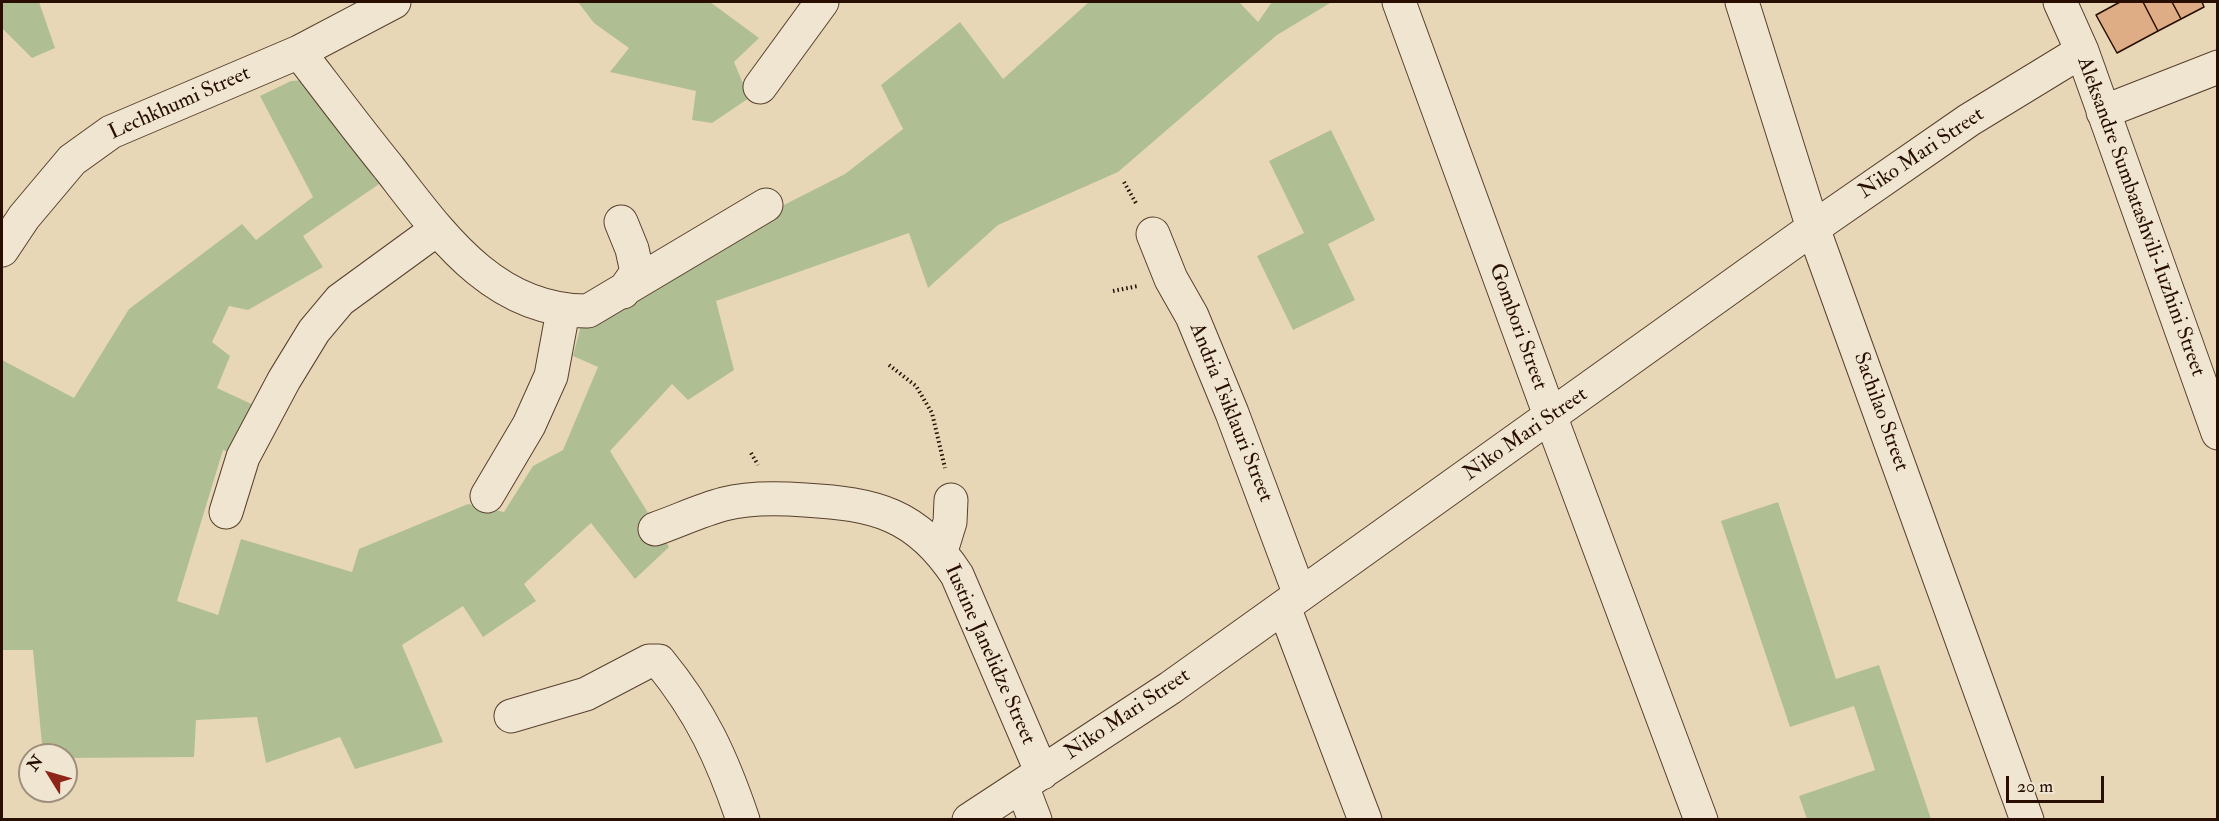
<!DOCTYPE html>
<html>
<head>
<meta charset="utf-8">
<style>
  body { margin:0 }
  #map { position:relative; width:2219px; height:821px; overflow:hidden; background:#e7d7b7; font-family:"IM FELL Double Pica",serif }
  canvas { display:block }
  .frame { position:absolute; inset:0; border:3px solid #280e00; pointer-events:none }
  .north { position:absolute; left:18px; top:743px; width:60px; height:60px; box-sizing:border-box; background:#efe5d0; border:2px solid #9f8f7d; border-radius:50%; rotate:307deg; font-size:16px; font-weight:700; line-height:24px; text-align:center; color:#280e00 }
  .north::after { content:''; display:block; margin:auto; width:21px; height:27px; background:#8f2418; clip-path:polygon(50% 0,100% 100%,50% 72%,0 100%) }
  .scale { position:absolute; left:2006px; top:776px; width:98px; height:27px; box-sizing:border-box; border:3px solid #280e00; border-top:0; padding-left:8px; font-size:18px; line-height:21px; white-space:nowrap; color:#280e00; -webkit-text-stroke:4px #efe5d0; paint-order:stroke }
</style>
</head>
<body>
<div id="map">
<canvas width="2219" height="821"></canvas>
<div class="frame"></div>
<div class="north">N</div>
<div class="scale">20 m</div>
</div>
<script>
const g = document.querySelector('canvas').getContext('2d');
g.lineJoin = 'round';
function fillPath(path, color) { g.fillStyle = color; g.fill(path, 'evenodd'); }
function trace(path, color, width, dash) { g.strokeStyle = color; g.lineWidth = width; g.lineCap = dash ? 'butt' : 'round'; g.setLineDash(dash || []); g.stroke(path); }
function write(font, color, halo, rows, align = 'center') {
  g.font = font + ' "IM FELL Double Pica",serif'; g.lineWidth = 4.5; g.setLineDash([]); g.textBaseline = 'middle'; g.strokeStyle = halo; g.fillStyle = color; for (const [text, x, y, turn = 0] of rows) {
    g.save(); g.translate(x, y); g.rotate((+turn || 0) * Math.PI / 180); g.textAlign = isNaN(turn) ? turn : align; if (halo) g.strokeText(text, 0, 0); g.fillText(text, 0, 0); g.restore();
  }
}
const green = new Path2D(`
  M2,2h37l16,46 -23,10 -30,-30z
  M578,2h132l49,36 -25,24 15,36 -37,25 -20,-3 4,-29 -86,-19 19,-24 -35,-25z
  M1089,2h150l19,20 14,-20 58,1 -53,32 -159,137 -120,53 -70,63 -19,-55 -193,68 18,69 -46,30 -16,-16 -62,67 59,96 -34,32 -44,-56 -67,61 12,17 -53,36 -20,-31 -61,39 41,97 -88,27 -15,-32 -74,26 -9,-46 -61,3 -2,37 -128,1v-3h-23l-10,-105h-31v-290l72,38 55,-89 113,-85 14,16 57,-43 -53,-101 31,-15 15,-1 79,100 -82,56 20,31 -75,43 -19,-4 -17,36 18,14 -13,32 41,19 -24,47 -11,-4 -46,151 41,14 23,-76 111,33 7,-23 109,-45 36,8 29,-46 30,-16 35,-83 -25,-11 9,-35 192,-111 71,-36 58,-45 -22,-44 79,-63 43,57z
  M1331,130l44,90 -47,24 27,56 -62,30 -36,-74 47,-23 -35,-72z
  M1778,502l58,177 43,-14 52,154h-124l-8,-23 76,-26 -21,-64 -64,21 -69,-206z`);
const building = new Path2D(`
  M2120,2h23l15,29 -41,22 -21,-38z
  M2143,2h29l9,17 -23,12z
  M2172,2h30l2,5 -23,12z`);
const path = new Path2D(`
  M1124,182l13,23
  M1113,291l25,-5
  M889,365l27,21 16,27 13,55
  M751,453l7,12`);
const minor = new Path2D(`
  M1399,2l152,416 150,402
  M1742,2l71,226 214,592
  M2060,2l22,49 136,382
  M299,52c30,39 59,78 90,116 52,67 105,144 199,143l178,-106
  M760,87l62,-85
  M2103,112l115,-45
  M621,222l11,27 5,23 -14,20
  M1153,234l18,45 21,37 40,97 68,182
  M2,250l22,-33 48,-57 39,-28 188,-80 95,-50
  M487,496l42,-71 22,-49 12,-65
  M226,512l17,-55 41,-77 30,-49 26,-31 96,-70
  M655,529c23,-8 46,-19 69,-25 26,-7 55,-6 81,-4 70,4 112,14 152,75l85,198
  M941,551l9,-29 1,-22
  M1284,607l81,213
  M511,716l75,-22 63,-33h10c42,51 63,97 84,159
  M1022,786l13,34
  M969,820l201,-132 643,-460 156,-108 113,-69`);
const streetNames = [
  ["Lechkhumi Street",180,104,-24],
  ["Niko Mari Street",1922,154,-34],
  ["Aleksandre Sumbatashvili-Iuzhini Street",2140,217,70],
  ["Gombori Street",1517,327,70],
  ["Sachilao Street",1880,412,70],
  ["Andria Tsiklauri Street",1230,413,68],
  ["Niko Mari Street",1526,435,-35],
  ["Iustine Janelidze Street",989,655,66],
  ["Niko Mari Street",1128,715,-34]
];
fillPath(green, '#b0bf93');
fillPath(building, '#dead86');
trace(building, '#280e00', 1.5);
trace(minor, '#58402e', 35);
trace(path, '#280e00', 4, [1.5, 3]);
trace(minor, '#efe5d0', 33);
write('21px', '#280e00', '#efe5d0', streetNames);
</script>
</body>
</html>
